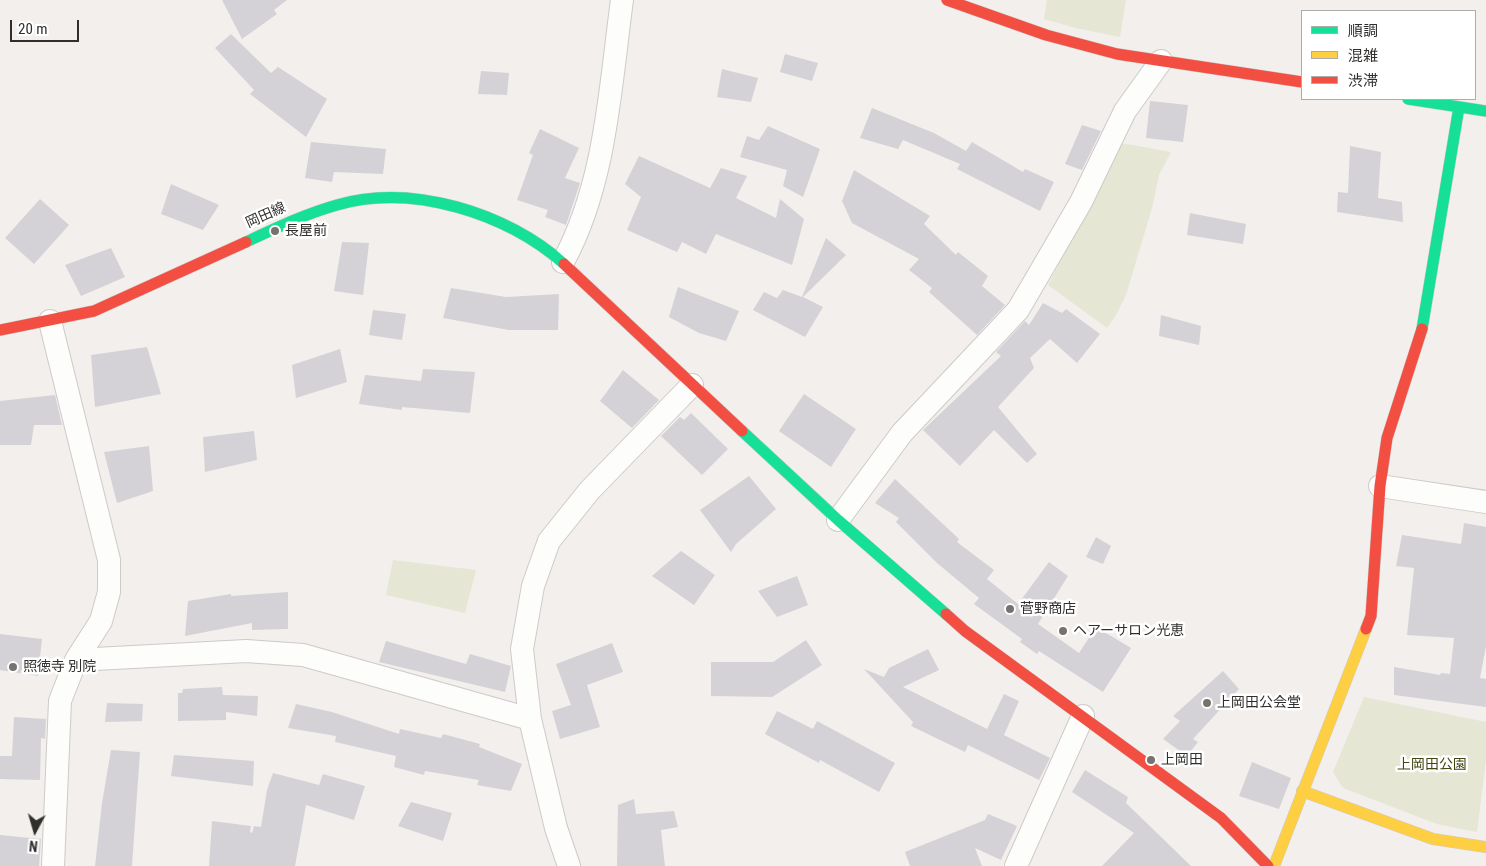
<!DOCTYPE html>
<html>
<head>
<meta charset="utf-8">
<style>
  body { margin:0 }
  #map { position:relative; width:1486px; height:866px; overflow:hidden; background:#f2efec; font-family:"Roboto Condensed","Noto Sans JP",sans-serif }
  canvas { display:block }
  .legend { position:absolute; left:1301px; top:10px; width:175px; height:90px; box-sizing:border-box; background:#fff; border:1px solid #adacab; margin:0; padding:6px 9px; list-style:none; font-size:15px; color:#312f2d }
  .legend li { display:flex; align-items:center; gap:10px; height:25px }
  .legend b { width:25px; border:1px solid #adacab }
  .north { position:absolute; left:10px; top:806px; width:50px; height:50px; -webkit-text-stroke:4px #fff; paint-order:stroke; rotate:186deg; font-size:14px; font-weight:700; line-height:20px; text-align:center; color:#312f2d }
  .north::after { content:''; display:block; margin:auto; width:18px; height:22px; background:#312f2d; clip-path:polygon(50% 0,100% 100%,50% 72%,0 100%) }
  .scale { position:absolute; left:10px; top:20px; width:69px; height:22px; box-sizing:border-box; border:2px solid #312f2d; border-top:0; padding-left:6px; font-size:15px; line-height:18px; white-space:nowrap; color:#312f2d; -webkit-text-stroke:4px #fff; paint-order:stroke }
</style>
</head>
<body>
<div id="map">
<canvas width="1486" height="866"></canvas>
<ul class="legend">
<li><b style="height:6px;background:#16e098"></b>順調</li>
<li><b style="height:6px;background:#ffcf43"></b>混雑</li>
<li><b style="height:6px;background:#f24e42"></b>渋滞</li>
</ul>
<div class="north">N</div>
<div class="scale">20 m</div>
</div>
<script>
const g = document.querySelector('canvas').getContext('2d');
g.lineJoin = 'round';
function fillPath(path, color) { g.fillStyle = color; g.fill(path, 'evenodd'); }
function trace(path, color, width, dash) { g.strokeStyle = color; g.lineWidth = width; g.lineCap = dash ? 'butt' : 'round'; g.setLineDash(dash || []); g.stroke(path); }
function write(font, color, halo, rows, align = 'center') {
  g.font = font + ' "Roboto Condensed","Noto Sans JP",sans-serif'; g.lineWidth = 5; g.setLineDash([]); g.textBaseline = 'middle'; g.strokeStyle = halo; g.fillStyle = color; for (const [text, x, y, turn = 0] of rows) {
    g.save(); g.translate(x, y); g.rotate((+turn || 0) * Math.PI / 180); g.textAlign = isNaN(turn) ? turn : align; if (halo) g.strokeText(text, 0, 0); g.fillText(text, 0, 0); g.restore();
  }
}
const green = new Path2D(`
  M1047,0h79l-6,37 -44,-9 -32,-9z
  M1121,143l50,9 -12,23 -7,33 -26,87 -10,20 -9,13 -59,-43z
  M393,560l83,10 -11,43 -79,-18z
  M1364,697l122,25v38l-9,72 -40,-8 -94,-36 -10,-16z`);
const building = new Path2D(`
  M222,0h65l-13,10 3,4 -35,25z
  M231,34l40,39 7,-6 49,32 -21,38 -56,-43 4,-4 -39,-42z
  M785,54l33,9 -6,18 -32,-9z
  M722,69l36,9 -7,24 -34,-5z
  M481,71l28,2 -2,22 -29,-1z
  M1150,101l38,4 -5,37 -37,-4z
  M872,108l62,25 32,18 6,-9 51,30 2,-3 29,13 -14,29 -83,-42 3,-5 -57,-24 -5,9 -38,-11z
  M1082,125l19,6 -19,39 -17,-6z
  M768,126l52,23 -17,48 -20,-11 4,-16 -47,-13 7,-21 12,4z
  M540,129l39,19 -14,30 15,5 -14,42 -21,-8 3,-7 -31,-10 16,-45 -4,-2z
  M311,142l75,7 -3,25 -49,-2 -2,10 -27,-4z
  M1350,146l31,6 -3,46 24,4 1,20 -66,-10 1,-20 10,1z
  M639,156l71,32 11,-20 26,8 -11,22 40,20 4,-19 24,20 -12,46 -76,-31 -10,20 -24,-12 -5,10 -50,-22 14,-33 -16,-13z
  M854,170l76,46 -6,8 32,31 2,-3 30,24 -6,10 23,19 -28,30 -48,-43 3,-4 -23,-18 10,-11 -67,-36 -10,-22z
  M171,184l48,21 -16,25 -42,-16z
  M40,199l29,26 -35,39 -29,-26z
  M1190,213l56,11 -3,20 -56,-9z
  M826,238l20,17 -43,42 20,10 -18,30 -52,-27 11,-18 13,6 6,-8 19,7z
  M342,242l27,1 -6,52 -29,-4z
  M111,248l14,29 -44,19 -16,-31z
  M678,287l61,24 -13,30 -27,-8 -30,-16z
  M451,288l55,9 53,-3 -1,36h-49l-66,-12z
  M1043,303l19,10 4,-4 34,25 -23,29 -27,-24 -20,19 4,10 -36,39 39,47 -10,9 -33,-33 -34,36 -37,-36 78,-74 -5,-4 29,-31 4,4z
  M373,310l33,4 -4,26 -33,-5z
  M1161,315l40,11 -2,19 -40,-9z
  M147,347l14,47 -66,13 -4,-52z
  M340,349l7,33 -51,16 -4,-33z
  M423,369l52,3 -5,41 -68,-6v3l-43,-6 6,-29 56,6z
  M623,370l36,30 -27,28 -32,-27z
  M804,394l52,35 -25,38 -52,-36z
  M55,395l7,30h-28l-3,20h-31v-44z
  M691,413l37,36 -26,26 -41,-39 19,-19 4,3z
  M254,431l3,29 -52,12 -2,-35z
  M149,446l4,45 -36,12 -13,-51z
  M749,476l27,33 -40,35 -5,8 -31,-42z
  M895,479l64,60 -2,3 37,28 -7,9 31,25 31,-42 19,14 -30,48 41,29 17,-26 35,21 -28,44 -64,-41 -2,3 -17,-12 2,-3 -48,-35 5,-6 -42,-35 -41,-41 3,-4 -24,-15z
  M1464,523l22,4v119l-6,32 6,1v28l-92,-12v-28l46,8 1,-2 9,1 4,-36 -47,-3 7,-67 -18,-2 6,-31 59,9z
  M1096,537l15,9 -8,18 -17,-7z
  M681,551l34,24 -21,30 -42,-29z
  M797,576l11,29 -31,12 -19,-26z
  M288,592v37l-36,1v-7l-67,13 3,-35 43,-7v2z
  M0,634l42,5 -4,37 -38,-6z
  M806,640l16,25 -50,32 -61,-1v-34h62z
  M386,641l80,23 4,-10 41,12 -6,26 -126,-30z
  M612,643l11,29 -36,13 13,42 -40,12 -8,-28 19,-6 -15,-41z
  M928,649l11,21 -36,17 84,42 17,-35 15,7 -15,34 46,23 -11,22 -71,-35 -3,7 -54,-26 2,-4 -49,-53 20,8 5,-9z
  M1223,671l16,18 -46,50 5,3 -11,14 -24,-17 17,-18 -7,-5z
  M222,687l1,8 35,1 -1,20 -31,-4v8l-48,1v-28h4l1,-4z
  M107,703l36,1 -1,17 -37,1z
  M296,704l36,8 67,22 1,-5 41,9 2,-4 37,10 -1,3 43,17 -11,27 -34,-6 2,-5 -54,-9 -1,4 -30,-8 2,-11 -61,-14 1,-6 -48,-8z
  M777,711l36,18 4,-8 78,42 -16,29 -59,-32 -1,3 -54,-29z
  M14,717l32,2 -1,20 -4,-1 -1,42 -40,-1v-23h12z
  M111,750l29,2 -8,114h-37l7,-63z
  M174,755l80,6 -1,25 -82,-10z
  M1252,762l39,16 -12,31 -40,-13z
  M1085,770l43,27 -2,6 65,63h-89l32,-33 -62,-41z
  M273,773l46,12 4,-11 42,12 -11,34 -48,-15 -11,61h-86l3,-45 39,5 -1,6 2,1 2,-7 7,1 6,-37z
  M634,799l2,15 38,-3 4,16 -17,3 4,36h-48l1,-61z
  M411,802l41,11 -9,28 -45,-15z
  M988,814l29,12 -16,34 -26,-12 7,18h-72l-5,-14 80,-32z
  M0,835l41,4 -2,27h-39z`);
const street = new Path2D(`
  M563,262c43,-79 47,-174 59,-262
  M50,321l59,239v32l-8,29 -25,39
  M1380,486l106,16
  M838,520l64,-87 116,-123 63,-108 44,-91 36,-50
  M53,866l7,-165 16,-41 170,-9 57,4 227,64
  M569,866l-13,-38 -26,-109 -8,-70 11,-63 16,-45 41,-51 102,-105
  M1016,866l67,-150`);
const fast = new Path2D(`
  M1408,99l78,12
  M246,242c30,-14 59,-28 91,-37 74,-22 171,8 227,59
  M1422,329l37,-222
  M742,431l96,89 108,94`);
const slow = new Path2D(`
  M1302,791l131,48 53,8
  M1274,866l92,-237`);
const jam = new Path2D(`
  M947,0l99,35 71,19 185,28
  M564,264l178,167
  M0,330l94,-19 152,-69
  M946,614l19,17 256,187 47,48
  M1366,629l5,-13 9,-130 7,-48 35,-109`);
const markers = [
  [275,231,5,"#757270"],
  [1010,609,5,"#757270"],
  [1063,631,5,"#757270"],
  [13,667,5,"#757270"],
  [1207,703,5,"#757270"],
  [1151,760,5,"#757270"]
];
const streetNames = [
  ["岡田線",266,216,-24]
];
const poiNames = [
  ["長屋前",285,231],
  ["菅野商店",1020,609],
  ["ヘアーサロン光恵",1073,631],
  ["照徳寺 別院",23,667],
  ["上岡田公会堂",1217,703],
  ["上岡田",1161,760]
];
const parkNames = [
  ["上岡田公園",1432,765]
];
fillPath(green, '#e5e6d3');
fillPath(building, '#d5d2d7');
trace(street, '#cdcac8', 24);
trace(fast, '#cdcac8', 12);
trace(slow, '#cdcac8', 12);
trace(jam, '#cdcac8', 12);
trace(street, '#fdfdfc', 22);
trace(fast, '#16e098', 11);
trace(slow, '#ffcf43', 11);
trace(jam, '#f24e42', 11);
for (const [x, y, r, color] of markers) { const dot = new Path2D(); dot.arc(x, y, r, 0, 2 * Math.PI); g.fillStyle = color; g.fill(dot); trace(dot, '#fff', 2); }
write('14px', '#312f2d', '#fff', streetNames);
write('14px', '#312f2d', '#fff', poiNames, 'left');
write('14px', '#434612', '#fff', parkNames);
</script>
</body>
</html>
